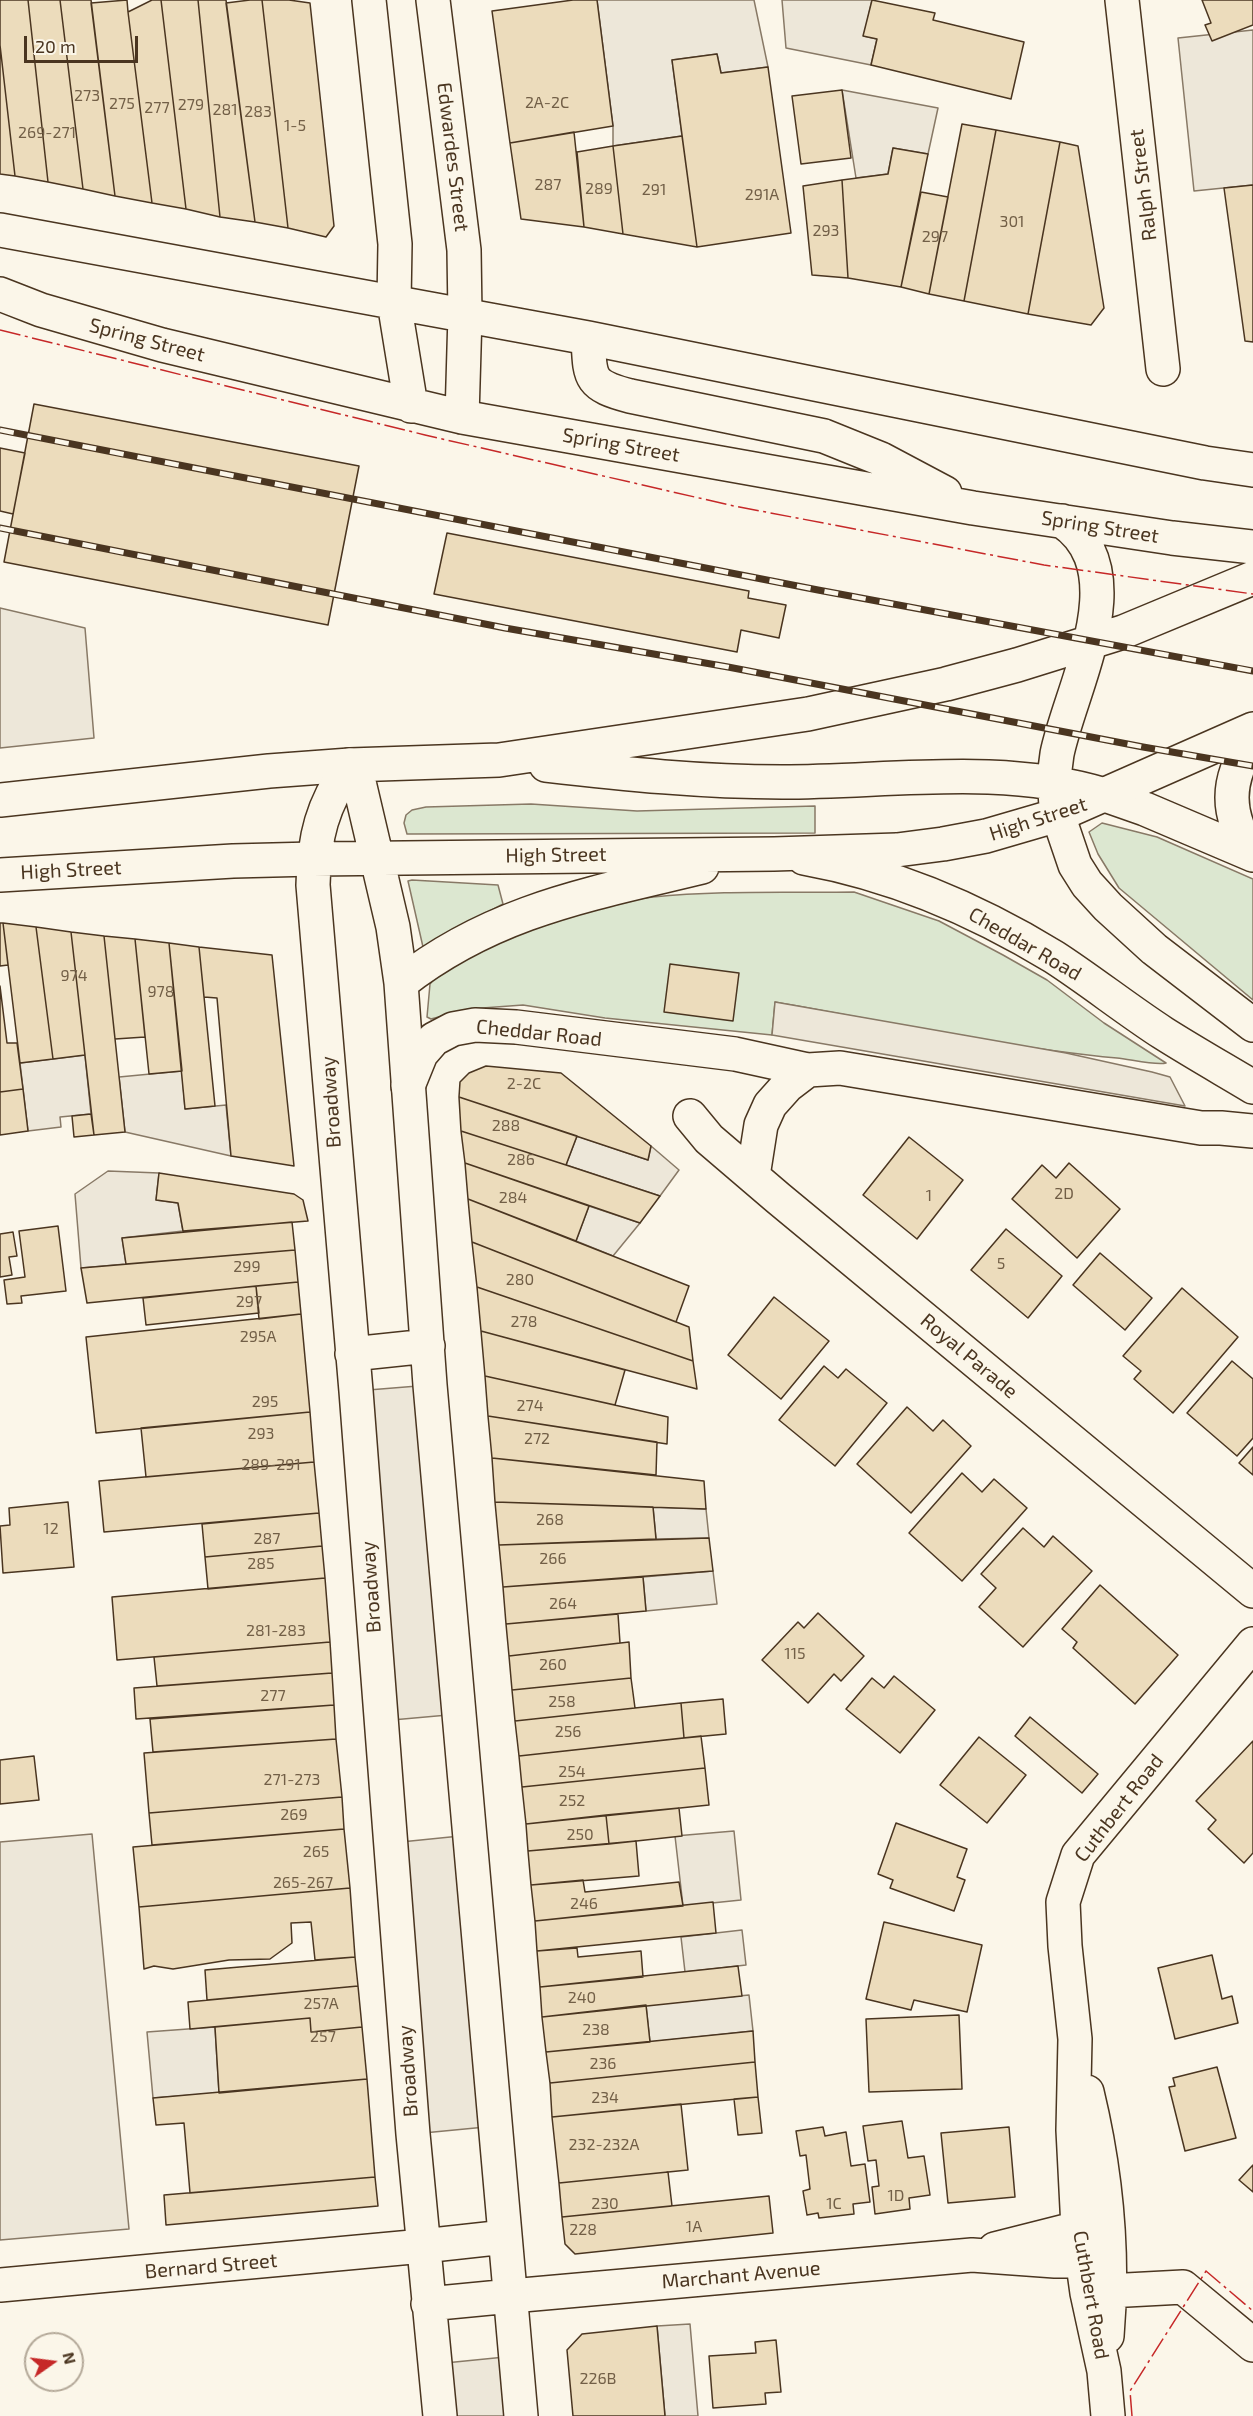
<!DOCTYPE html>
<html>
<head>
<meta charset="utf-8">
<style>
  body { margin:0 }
  #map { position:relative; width:1253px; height:2416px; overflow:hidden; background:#fbf6e9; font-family:"Exo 2",sans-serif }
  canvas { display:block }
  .north { position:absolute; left:24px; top:2332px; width:60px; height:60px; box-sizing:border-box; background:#fbf6e9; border:2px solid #b4a999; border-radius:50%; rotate:76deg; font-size:16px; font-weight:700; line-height:24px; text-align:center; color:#4a3520 }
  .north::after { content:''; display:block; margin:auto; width:21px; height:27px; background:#c62828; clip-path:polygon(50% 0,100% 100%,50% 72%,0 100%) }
  .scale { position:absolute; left:24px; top:36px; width:114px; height:27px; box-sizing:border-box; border:3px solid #4a3520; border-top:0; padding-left:8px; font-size:18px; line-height:21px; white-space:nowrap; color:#4a3520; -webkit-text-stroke:4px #fbf6e9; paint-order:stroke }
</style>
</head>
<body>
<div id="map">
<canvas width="1253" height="2416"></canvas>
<div class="north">N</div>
<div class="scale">20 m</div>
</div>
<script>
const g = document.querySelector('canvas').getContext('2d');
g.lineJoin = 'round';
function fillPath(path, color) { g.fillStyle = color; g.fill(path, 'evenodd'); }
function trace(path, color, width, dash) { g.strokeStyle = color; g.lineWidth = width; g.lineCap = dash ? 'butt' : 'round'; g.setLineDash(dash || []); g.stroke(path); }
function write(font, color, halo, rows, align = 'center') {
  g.font = font + ' "Exo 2",sans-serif'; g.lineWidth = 4.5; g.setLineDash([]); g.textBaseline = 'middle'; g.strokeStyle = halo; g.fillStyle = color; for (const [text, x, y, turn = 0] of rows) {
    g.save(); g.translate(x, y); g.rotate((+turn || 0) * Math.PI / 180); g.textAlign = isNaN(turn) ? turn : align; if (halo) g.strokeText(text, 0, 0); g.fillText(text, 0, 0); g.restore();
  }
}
const green = new Path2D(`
  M531,804l106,7 178,-5v27l-408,1 -3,-11 2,-8 6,-5 14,-3z
  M1102,823l55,14 96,42v121l-134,-112 -21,-34 -9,-22z
  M412,880l86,5 5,19 -80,43 -15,-66z
  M854,892l85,29 64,34 44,25 57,43 62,40c-9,3 -37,-4 -49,-5 -115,-11 -228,-36 -342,-56l-3,33 -167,-17 -82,-13 -54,4 -38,10 -4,-2 3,-33c14,-21 41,-28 62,-38 50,-23 105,-43 161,-49 66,-7 134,-4 201,-5z`);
const parking = new Path2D(`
  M597,0h157l14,67 -47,6 -4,-19 -45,6 10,76 -69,10v-20z
  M782,0h90l-8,36 13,3 -6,26 -85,-17z
  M1253,30v155l-59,6 -16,-153z
  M842,90l96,18 -10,46 -35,-6 -5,26 -32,4z
  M0,608l85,20 9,110 -94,10z
  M775,1002l291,51 86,19 18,5 15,29 -413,-71z
  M85,1055l6,59 -31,3 1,10 -33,4 -8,-68z
  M182,1071l3,38 41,-4 5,51 -106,-24 -6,-55z
  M577,1136l71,24 3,-14 28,24 -19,26 -94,-31z
  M108,1171l51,2 -3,27 22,3 5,28 -61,7 4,26 -45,4 -6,-74z
  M589,1206l51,17 -27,33 -37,-15z
  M430,1385l29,329 -78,7 -25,-330z
  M653,1507l53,2 3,29 -53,1z
  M713,1571l4,33 -71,7 -3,-34z
  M734,1831l7,69 -58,6 -8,-70z
  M92,1834l37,395 -129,11v-398z
  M470,1835l26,291 -83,8 -22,-291z
  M742,1930l4,35 -61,7 -4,-35z
  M749,1995l4,36 -103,11 -4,-37z
  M215,2027l4,66 -66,5 -6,-66z
  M690,2324l8,92h-33l-8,-90z
  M515,2356l6,60h-81l-5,-52z`);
const building = new Path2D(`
  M0,0h28l20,182 -33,-6 -15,-131z
  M28,0h32l23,189 -35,-7z
  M60,0h31l24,196 -32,-7z
  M127,0l1,12 24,191 -37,-7 -24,-193z
  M152,0h9l25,209 -34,-6 -24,-191z
  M161,0h37l22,217 -34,-8z
  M198,0h28l29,222 -35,-5z
  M250,0h12l26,228 -33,-6 -29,-219z
  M262,0h27l21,3 24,223 -8,11 -38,-9z
  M573,0h24l16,126 -103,17 -18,-132z
  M872,0l63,13 -2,7 91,22 -13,57 -140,-34 6,-26 -14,-3z
  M1202,0h51v25l-41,16 -7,-16 6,-2z
  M0,45l15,131 -15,-2z
  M717,54l4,19 47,-6 23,166 -94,14 -25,-187z
  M842,90l9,68 -50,6 -9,-68z
  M962,124l34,6 -32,171 -35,-7z
  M996,130l64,12 -32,172 -64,-13z
  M574,132l10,95 -63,-8 -11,-76z
  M682,136l15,111 -74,-13 -10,-88z
  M1060,142l18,4 26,162 -13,17 -63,-11z
  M613,146l10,88 -39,-7 -7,-75z
  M893,148l35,6 -27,133 -53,-9 -6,-98 46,-6z
  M842,180l6,98 -36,-3 -9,-89z
  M1253,185v157l-8,-1 -21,-153z
  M921,192l27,5 -19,97 -28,-7z
  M34,404l325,62 -31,159 -324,-63z
  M0,448l25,5 -12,61 -13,-3z
  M447,533l302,58 -1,7 38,7 -7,33 -38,-8 -4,22 -303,-58z
  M0,923h3l5,42 -8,1z
  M3,923l33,4 17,132 -33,4z
  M36,927l35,5 14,123 -32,4z
  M71,932l33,4 21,196 -31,3z
  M104,936l31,3 10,98 -30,2z
  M135,939l34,4 13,128 -33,3z
  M169,943l30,4 16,159 -30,3z
  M199,947l73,8 22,211 -63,-10 -14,-158 -13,-1z
  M670,964l69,9 -6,48 -69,-9z
  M0,986l7,57h10l6,46 -23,3z
  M486,1066l75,7 90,73 -3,14 -189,-63 1,-15 9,-9z
  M23,1089l5,42 -28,4v-43z
  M459,1097l118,39 -11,29 -105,-34z
  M91,1114l3,21 -20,2 -2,-21z
  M461,1131l105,34 94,31 -20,27 -175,-60z
  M909,1137l54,43 -46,59 -54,-44z
  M465,1163l124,43 -13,35 -108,-42z
  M1069,1163l51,46 -43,49 -65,-59 30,-34 14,13z
  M159,1173l135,21 9,6 5,21 -125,10 -5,-28 -22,-3z
  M468,1199l221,87 -13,36 -204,-80z
  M292,1222l3,28 -169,14 -4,-26z
  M58,1226l8,65 -45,5 1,7 -15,1 -3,-24 21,-3 -6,-46z
  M1006,1229l56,47 -34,42 -57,-48z
  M13,1232l4,24 -8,1 3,18 -12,2v-43z
  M472,1242l217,85 4,34 -216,-74z
  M295,1250l3,32 -211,21 -6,-35z
  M1100,1253l52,45 -27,32 -52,-45z
  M298,1282l3,32 -42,5 -3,-33z
  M256,1286l3,27 -113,12 -3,-27z
  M477,1287l216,74 4,28 -216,-58z
  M1182,1288l56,49 -65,76 -39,-34 7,-8 -18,-15z
  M774,1297l55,44 -48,58 -53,-44z
  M301,1314l9,98 -214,21 -10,-96z
  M481,1331l144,39 -10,35 -130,-29z
  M1232,1361l21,18v59l-16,18 -50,-43z
  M824,1366l14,12 8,-9 41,34 -52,63 -56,-46z
  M485,1376l183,41 -1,27 -179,-28z
  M907,1407l26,24 10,-11 28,26 -60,67 -54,-49z
  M310,1412l4,50 -168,15 -5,-49z
  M488,1416l169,26 -1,33 -164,-17z
  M1253,1447v28l-14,-12z
  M492,1458l212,23 2,28 -211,-7z
  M314,1462l5,51 -215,19 -5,-51z
  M962,1473l20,19 12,-13 33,29 -65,73 -53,-48z
  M68,1502l6,65 -71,6 -3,-47 10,-1 -1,-17z
  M495,1502l158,5 3,32 -157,6z
  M319,1513l3,33 -117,11 -3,-33z
  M1023,1528l21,19 9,-11 39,35 -69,76 -44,-40 17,-19 -15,-14z
  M709,1538l4,33 -210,16 -4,-42z
  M322,1546l3,32 -117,11 -3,-32z
  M643,1577l3,34 -140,13 -3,-37z
  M325,1578l5,64 -213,18 -5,-63z
  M1100,1585l78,70 -43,49 -62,-56 4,-6 -15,-13z
  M818,1613l46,43 -23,25 -7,-7 -26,29 -46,-43 36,-38 6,6z
  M618,1614l2,29 -111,13 -3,-32z
  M330,1642l2,31 -175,13 -3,-29z
  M629,1642l2,36 -119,12 -3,-34z
  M332,1673l2,32 -198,14 -2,-31z
  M894,1676l41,34 -35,43 -54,-44 26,-31 12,10z
  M631,1678l4,30 -120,13 -3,-31z
  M723,1699l3,35 -42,4 -3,-35z
  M681,1703l3,35 -165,18 -4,-35z
  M334,1705l2,34 -183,13 -3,-33z
  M1030,1717l68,57 -16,19 -67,-57z
  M701,1736l4,32 -183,19 -3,-31z
  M979,1737l47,38 -39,48 -47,-38z
  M336,1739l6,58 -193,16 -5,-60z
  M1253,1741v112l-9,10 -36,-34 8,-9 -20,-19z
  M34,1756l5,44 -39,4v-44z
  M705,1768l4,37 -183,19 -4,-37z
  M342,1797l2,32 -192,16 -3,-32z
  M679,1808l3,28 -73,8 -3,-29z
  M606,1815l3,29 -81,7 -2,-27z
  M896,1823l71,26 -10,28 8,3 -11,31 -64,-23 3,-8 -15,-6z
  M344,1829l6,59 -211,19 -6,-60z
  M636,1841l3,35 -108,9 -3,-34z
  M583,1880l2,12 94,-10 4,24 -148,15 -4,-36z
  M350,1888l5,69 -40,3 -4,-38 -20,1 1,20 -22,16 -41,1 -56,9 -19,-3 -10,3 -5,-62z
  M713,1902l3,31 -179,18 -2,-30z
  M884,1922l98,23 -15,67 -53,-12 -3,10 -45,-11z
  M577,1948l1,9 63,-6 2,26 -103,10 -3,-36z
  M1212,1955l10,44 10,-3 6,27 -63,16 -17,-71z
  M355,1957l3,29 -151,14 -2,-30z
  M738,1966l4,30 -200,21 -2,-30z
  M358,1986l4,41 -51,5 -1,-14 -120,11 -2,-27z
  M646,2005l4,37 -104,10 -4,-35z
  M959,2015l3,74 -93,3 -3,-73z
  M310,2018l1,14 51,-5 5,52 -148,14 -4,-66z
  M753,2031l2,31 -205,21 -4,-31z
  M755,2062l3,35 -206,20 -2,-34z
  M1217,2067l19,71 -51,13 -16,-64 6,-1 -2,-8z
  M367,2079l8,98 -185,16 -6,-70 -28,2 -3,-27z
  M758,2097l4,36 -24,2 -4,-36z
  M681,2104l7,66 -129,13 -7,-66z
  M902,2121l6,37 16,-2 6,39 -21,3 1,11 -35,5 -3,-27 7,-1 -3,-26 -8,1 -5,-35z
  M823,2127l2,9 21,-4 5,34 14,-2 5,38 -17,2 1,10 -35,4 -1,-5 -11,2 -4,-24 7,-2 -4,-34 -6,1 -4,-25z
  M1009,2127l6,70 -67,6 -7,-70z
  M1253,2165v27l-14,-12z
  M668,2172l4,34 -110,11 -3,-34z
  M375,2177l3,29 -212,19 -2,-30z
  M769,2196l4,37 -198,21 -10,-10 -3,-27z
  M657,2326l8,90h-92l-6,-66 15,-16z
  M776,2340l5,52 -16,1 1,11 -53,4 -4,-52 47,-3 -1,-11z`);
const street = new Path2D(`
  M1122,0l41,369
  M408,1086l13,-32 13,-15 19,-10 22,-4 41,2 219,27 73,16
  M690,1116l19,23 69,59 475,393
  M753,1176l8,-51 9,-20 17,-19 21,-16 32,-2 361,60h20l32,3
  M1087,2092c19,79 27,163 20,244
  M995,2249l83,-21 19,9
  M0,2285l423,-39
  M1089,2292l94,-5 70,58
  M511,2296l461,-41 83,6h27l26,-19
  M1108,2416l-4,-45 -17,-78 -9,-65 -5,-98 2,-91 -10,-93 -2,-44 15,-47 175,-211`);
const secondary = new Path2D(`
  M369,0l26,244 -1,58
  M433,0l31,250 1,65
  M1105,795l40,14 108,46
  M0,800l269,-29 81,-6
  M1058,815l17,50 12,19 21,23 46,42 99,76
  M1253,855c-28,-40 -28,-75 0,-115
  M804,858c89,16 173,52 250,99 37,24 72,52 109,76 30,19 60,36 90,54
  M0,875l233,-14 80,-2`);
const primary = new Path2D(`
  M0,230l588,108 617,125 48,7
  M0,294l41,16 121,35 300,72 511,91 199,30 81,9
  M394,302l17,104
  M588,338c2,40 0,47 42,58l194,40 57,23 64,34
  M462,417l3,-102
  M355,765l38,162 8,56 29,402 91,1031
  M546,765c78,9 157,17 236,17 108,0 218,-19 323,13
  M1056,805c-2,-18 -2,-34 1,-51 13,-65 80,-183 5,-233
  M313,859l461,-5 123,-4 46,-6 43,-8 72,-21 195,-86
  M401,983c93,-73 190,-89 301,-116
  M352,1354l76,-8
  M423,2246l82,-9
  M428,2304l83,-8
  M440,2416l-27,-282 -57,-743 -43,-506c1,-48 9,-80 37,-120l149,-5 309,-46 138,-30 71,-19 106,-33 130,-54`);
const rail = new Path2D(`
  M0,430l818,160 435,81
  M0,528l505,100 223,39 415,80 110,19`);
const power = new Path2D(`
  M0,330l425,105 309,71 310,59 209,29
  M1132,2416l-2,-25 76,-120 47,40`);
const numberNames = [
  ["273",87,96],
  ["2A-2C",547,103],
  ["275",122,104],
  ["279",191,105],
  ["277",157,108],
  ["281",225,110],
  ["283",258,112],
  ["1-5",295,126],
  ["269-271",47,133],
  ["287",548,185],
  ["289",599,189],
  ["291",654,190],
  ["291A",762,195],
  ["301",1012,222],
  ["293",826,231],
  ["297",935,237],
  ["974",74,976],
  ["978",161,992],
  ["2-2C",524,1084],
  ["288",506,1126],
  ["286",521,1160],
  ["2D",1064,1194],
  ["1",929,1196],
  ["284",513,1198],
  ["5",1001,1264],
  ["299",247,1267],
  ["280",520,1280],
  ["297",249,1302],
  ["278",524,1322],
  ["295A",258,1337],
  ["295",265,1402],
  ["274",530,1406],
  ["293",261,1434],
  ["272",537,1439],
  ["289-291",271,1465],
  ["268",550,1520],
  ["12",51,1529],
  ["287",267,1539],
  ["266",553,1559],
  ["285",261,1564],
  ["264",563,1604],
  ["281-283",276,1631],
  ["115",795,1654],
  ["260",553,1665],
  ["277",273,1696],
  ["258",562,1702],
  ["256",568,1732],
  ["254",572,1772],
  ["271-273",292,1780],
  ["252",572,1801],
  ["269",294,1815],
  ["250",580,1835],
  ["265",316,1852],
  ["265-267",303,1883],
  ["246",584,1904],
  ["240",582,1998],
  ["257A",321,2004],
  ["238",596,2030],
  ["257",323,2037],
  ["236",603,2064],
  ["234",605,2098],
  ["232-232A",604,2145],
  ["1D",896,2196],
  ["230",605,2204],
  ["1C",834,2204],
  ["1A",694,2227],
  ["228",583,2230],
  ["226B",598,2379]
];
const streetNames = [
  ["Edwardes Street",453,157,83],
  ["Ralph Street",1143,185,-97],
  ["Spring Street",147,340,15],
  ["Spring Street",621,445,10],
  ["Spring Street",1100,527,9],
  ["High Street",1038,819,-18],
  ["High Street",556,855,-1],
  ["High Street",71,870,-3],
  ["Cheddar Road",1025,944,30],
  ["Cheddar Road",539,1033,6],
  ["Broadway",331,1102,-94],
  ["Royal Parade",969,1356,40],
  ["Broadway",371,1587,-94],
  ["Cuthbert Road",1119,1808,-52],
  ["Broadway",408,2071,-94],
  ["Bernard Street",211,2266,-5],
  ["Marchant Avenue",741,2275,-5],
  ["Cuthbert Road",1091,2295,80]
];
fillPath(green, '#dce7d0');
trace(green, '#887966', 1.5);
fillPath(parking, '#ede7d9');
trace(parking, '#887966', 1.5);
fillPath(building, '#ecdcbc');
trace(building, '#4a3520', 1.5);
trace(street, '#4a3520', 36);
trace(secondary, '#4a3520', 36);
trace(primary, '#4a3520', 36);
trace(street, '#fbf6e9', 33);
trace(secondary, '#fbf6e9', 33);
trace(primary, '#fbf6e9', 33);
trace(rail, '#4a3520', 7);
trace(rail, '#fbf6e9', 4.5, [14]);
trace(power, '#c62828', 1.5, [21, 4.5, 3, 4.5]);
write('16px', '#725f47', null, numberNames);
write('20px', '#4a3520', '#fbf6e9', streetNames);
</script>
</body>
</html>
